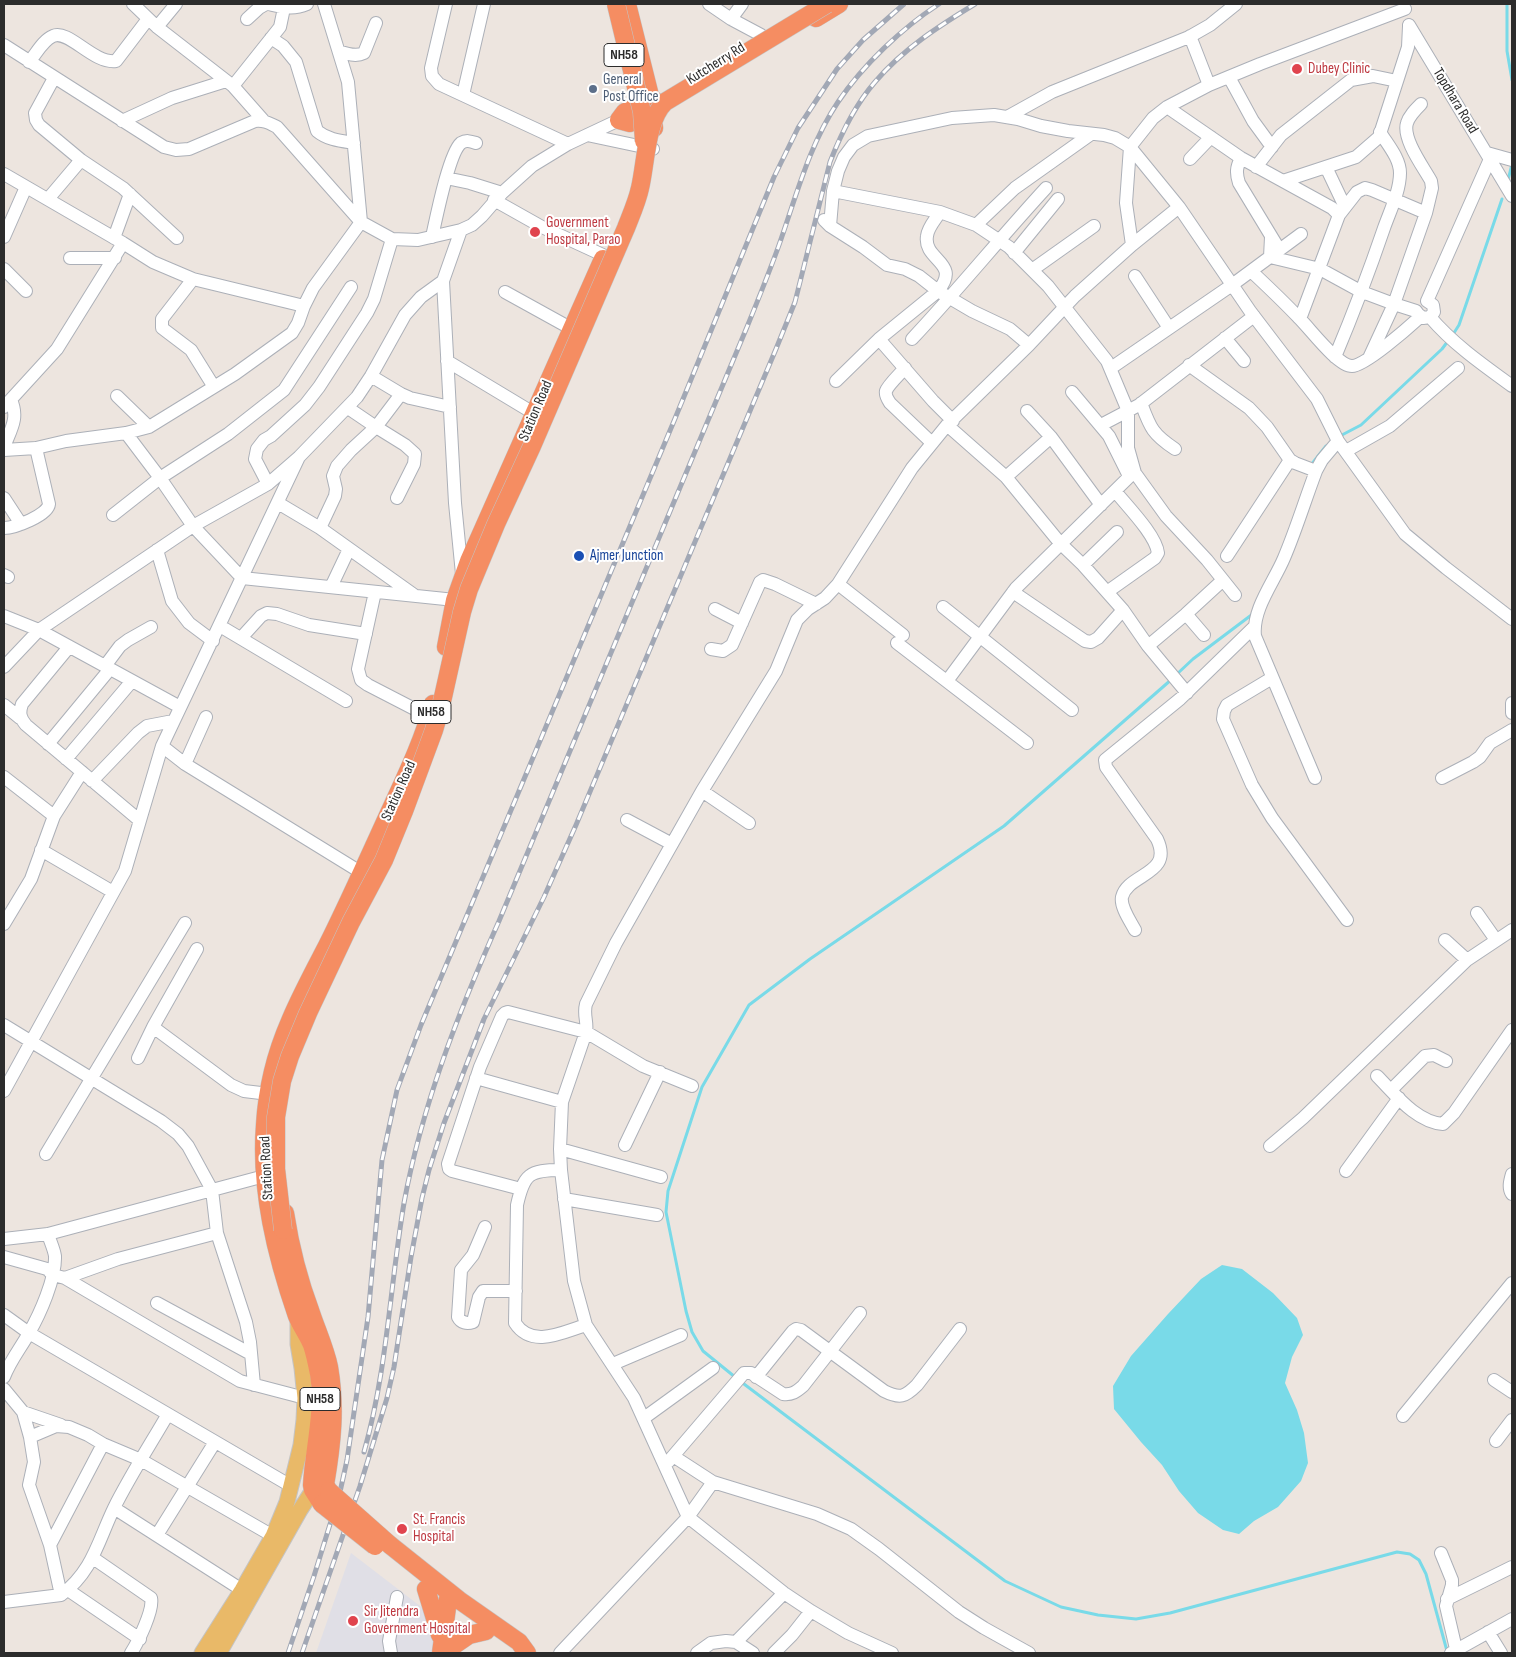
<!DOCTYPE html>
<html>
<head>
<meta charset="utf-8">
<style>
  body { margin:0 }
  #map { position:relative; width:1516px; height:1657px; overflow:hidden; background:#ede5df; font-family:"Sofia Sans Condensed",sans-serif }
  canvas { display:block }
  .frame { position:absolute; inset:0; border:5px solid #2c2c2c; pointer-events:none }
</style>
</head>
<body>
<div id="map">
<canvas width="1516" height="1657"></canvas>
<div class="frame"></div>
</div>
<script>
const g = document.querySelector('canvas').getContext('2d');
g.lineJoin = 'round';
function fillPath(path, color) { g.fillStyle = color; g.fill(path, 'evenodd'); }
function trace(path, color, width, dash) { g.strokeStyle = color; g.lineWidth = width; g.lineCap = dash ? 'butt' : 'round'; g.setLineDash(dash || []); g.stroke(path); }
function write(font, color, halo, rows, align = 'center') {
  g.font = font + ' "Sofia Sans Condensed",sans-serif'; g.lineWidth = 4; g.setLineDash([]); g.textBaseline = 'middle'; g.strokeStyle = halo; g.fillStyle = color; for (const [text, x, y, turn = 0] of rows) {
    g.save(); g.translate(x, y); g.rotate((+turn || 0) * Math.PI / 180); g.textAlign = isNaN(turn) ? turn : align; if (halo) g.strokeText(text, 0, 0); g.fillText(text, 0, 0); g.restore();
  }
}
const industrial = new Path2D(`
  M351,1553l73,56 15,33 -2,11h-121z`);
const water = new Path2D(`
  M1222,1265l20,4 31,24 24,25 6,17 -11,22 -7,26 12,27 7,23 4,30 -7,18 -23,26 -24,14 -15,13 -16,-4 -25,-17 -19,-22 -17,-26 -21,-23 -27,-33 -1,-23 18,-30 37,-42 33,-35z`);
const stream = new Path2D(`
  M1507,4v47l5,29
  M1508,180l4,-16
  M1452,336l7,-11 43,-126
  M1340,436l21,-11 81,-76 6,-8
  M1311,465l15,-19
  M1177,674l16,-15 61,-46
  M735,1377l-32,-26 -11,-19 -6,-21 -20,-99 2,-21 34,-104 47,-82 61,-46 194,-133 168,-147
  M740,1381l265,200 56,26 37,8 38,4 34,-6 227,-61 13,2 9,6 7,14 21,77`);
const minor = new Path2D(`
  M133,4l24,23 76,59 30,34
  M268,4c15,3 25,6 39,0
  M446,4l-15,64 1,8 7,8 129,60
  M709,4l22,15 30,16
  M247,19l12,-11 7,-4
  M731,19l11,-15
  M1409,25l103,171
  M157,27l19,-23
  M1190,36l19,49
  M271,38l12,8 13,16 21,69c11,9 24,10 37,12
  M4,45l160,102 12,3 13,-1 66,-28c9,-1 14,2 22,6l84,95 31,17 26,1 43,-10 11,-5 10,-9 20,-23 30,-27 36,-22 51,-24
  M339,51c8,3 17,6 25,2l12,-30
  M29,62c7,-8 14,-22 24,-26 16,-7 40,28 63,25l32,-42
  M1229,77l24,44 19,26
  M54,78l-19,35 1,7 3,5 42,35 42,28 54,50
  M233,86l47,-59 4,-19
  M463,95l21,-91
  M1167,107l74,51 91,50 7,7
  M1007,117l45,-25 137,-55 21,-12 26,-21
  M122,121l50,-23 54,-17
  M587,135l66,14
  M1487,153l25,7
  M1241,158c-5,10 -5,15 -2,25l37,61
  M1190,159l21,-22
  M1256,167l25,-32 70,-55 22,-4 24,5
  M1326,167l19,40
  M4,174l119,69 30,19 40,17 111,27 9,-18 48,-66 -13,-140 -24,-78
  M446,178l24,5 32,10
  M1283,181l73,-24 23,-20 29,-90 1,-21
  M833,191l107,21 36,13 33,22 39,39 59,75 21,50v37l7,25 31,43 41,44 28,35
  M48,199l33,-39
  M494,200l48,27 63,29
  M824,220l6,6 33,21 24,18 18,4 14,7 19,15 34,20 38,18 19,16
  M976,225l39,-37 76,-54
  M830,226l3,-35 5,-20 6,-14 9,-12 15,-9 84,-18 42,-3 24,4 23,7 27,5 36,4 11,3 15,9 49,60 71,104 67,88 21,42 67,93 41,34 66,51
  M461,230l-18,51 12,222 7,71
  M4,237l22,-50
  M432,237c4,-18 17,-84 29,-94 5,-3 9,-2 15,0
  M1271,237l-1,20 50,12 42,23 32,12 22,7 2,3 5,4 7,-1 4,-5 -1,-7 -6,-4
  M114,238l16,-44
  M1132,245l-6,-42 4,-56 23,-29 14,-11 42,-22 51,-21 145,-55
  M1014,253l44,-54
  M70,258h45
  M4,269l22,22
  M1032,270l62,-44
  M1251,271c16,15 32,30 47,46 11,10 39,49 54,49 13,0 57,-39 68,-49
  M1135,276l34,52
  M193,279l-31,40v9l29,22 23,37
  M505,292l67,37
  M1427,301l63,-142
  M1430,317c23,27 53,48 82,69
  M1300,319l39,-104 18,-23 8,-4 7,2 54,23
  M1225,338l19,23
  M879,339l54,62 20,20
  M912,339c46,-49 88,-101 134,-151
  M1335,357c18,-43 34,-85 49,-129 6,-17 16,-37 16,-55 0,-15 -13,-29 -20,-41
  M1369,358l25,-54 32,-91 6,-25 -1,-7c-7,-13 -29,-42 -24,-58 2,-7 8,-13 14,-19
  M447,361l88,53
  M1189,365l60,43 18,19 23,33 5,3 21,8
  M905,368c-4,5 -17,17 -19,23 -1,4 2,9 4,12l42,40
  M1111,368l121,-83 69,-51
  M371,376l30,18 9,4 40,9
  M836,381l43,-42 59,-48c24,-29 -15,-30 -11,-55 1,-9 9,-17 13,-24
  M1072,392l37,44 20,40
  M117,396l32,31
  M1141,403c9,24 11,31 34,46
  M4,407l53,-58 66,-106
  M348,408l28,19 29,18 10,9 -1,10 -17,34
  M1027,411l24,26
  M947,425l59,52 54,66 23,22 40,45 25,36 39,47
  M1101,425l38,-20 115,-89
  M126,433l34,45 33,48 49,52 213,22
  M4,447c7,-18 15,-29 7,-47
  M4,450l32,-2 30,-7 60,-8 23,-6 86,-53 57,-41 6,-10 6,-17
  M1346,451l44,-25 68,-58
  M1006,477l45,-40 50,68
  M268,484l-13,-25 2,-10 7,-9 7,-4 34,-31 14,-18 48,-74 7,-14 18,-60
  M4,498l17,26
  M278,503l42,25 94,67
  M113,515l47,-37 68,-44 56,-44 67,-103
  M4,528c11,0 44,-13 45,-24l-13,-56
  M320,528l15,-32 1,-7 -3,-13 4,-10 14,-16 25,-23 25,-33
  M157,550l15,51 17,22 24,18
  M1227,556l63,-96
  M1083,565l34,-33
  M4,575l4,2
  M838,584l65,51
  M331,587l18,-38
  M375,592l-17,77 3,11 7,5 62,32
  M1013,592l72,49 6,1 7,-4 25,-28
  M1107,592l48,-34 3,-5c-2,-18 -31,-47 -43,-62
  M943,607l129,103
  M715,609l27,14
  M1186,614l18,21
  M4,616l35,14 141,77
  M220,626l126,75
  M241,638l20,-22 6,-3 10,1 32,11 57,9
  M897,643l130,100
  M1148,646l38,-32 37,-34
  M69,647l-47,57c-3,9 -2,14 4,21l113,95
  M711,649l12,2 9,-6 28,-63 3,-2 12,4 41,20
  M105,666l15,-20 8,-6 23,-13
  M4,667l35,-37 154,-104 75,-42 31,-27 58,-60 14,-21 34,-61 16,-18 22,-16
  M1272,678l-45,27 -3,6 -1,8 29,66 20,33 75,102
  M947,681l69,-93 113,-111
  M1512,703v10
  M4,705l16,13
  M48,744l62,-75
  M162,746l23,18 177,109
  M66,759l66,-78
  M185,764l21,-47
  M4,777l50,39
  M1315,778l-60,-142c-3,-27 19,-54 29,-78 12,-28 21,-58 32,-87l6,-11 16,-19
  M1442,778l31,-16 7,-5 10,-14 22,-13
  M92,781l46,-48 9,-7 26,-5
  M702,791l47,32
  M627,820l45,24
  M41,850l72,42
  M1477,913l19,27
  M4,924l27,-45 23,-63 28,-44
  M1135,930c-4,-8 -15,-23 -13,-33 6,-24 52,-22 35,-58l-51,-72 -1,-7 75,-61 74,-72
  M1445,940l22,20
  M4,1025l157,96 17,13 10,12 24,44 5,43 29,89 4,20 4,43
  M153,1027l78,58 13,6 25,3
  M138,1058l15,-31 44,-78
  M1377,1076c18,18 39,46 66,48l11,-11 58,-83
  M476,1078l86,24
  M1391,1090l34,-34 9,-1 12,6
  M4,1091l121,-220 37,-125 137,-289
  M625,1145l35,-73
  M1270,1146l33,-28 164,-158 45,-30
  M560,1149l101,28
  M46,1154l139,-231
  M561,1170c-32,0 -37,4 -44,35l-2,118c17,26 48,9 71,2
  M1346,1171l53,-73
  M1512,1174c-2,7 -4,14 0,20
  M521,1189l-69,-18 -3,-2 -1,-5 32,-97 22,-51 3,-3 3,-1 78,20 57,34 49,20
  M564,1199l93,16
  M485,1227l-12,28 -12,15 -3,47c3,6 9,7 15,5l6,-25 4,-6h33
  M4,1239l44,-5 209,-56
  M4,1257l43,12 6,6 12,3 175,103 65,17
  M65,1278l53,-19 99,-26
  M157,1303l94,51
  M4,1315l25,18 262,153
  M613,1364l68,-29
  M4,1377c6,-16 16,-28 25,-44 11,-19 27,-55 26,-77 -1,-7 -5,-15 -7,-22
  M756,1377l37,-46 3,-2 5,1 83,61c16,8 21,6 33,-6l43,-56
  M1494,1380l18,12
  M4,1389l19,23 7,25 4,25 -5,23 21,60 11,50
  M23,1412l38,13
  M1403,1416l109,-133
  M644,1418l69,-50
  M30,1437l26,-11 13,1 19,8 15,9 38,16 132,76
  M1496,1441l16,-21
  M673,1456l40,26 104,32 34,15 28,20 80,63 25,16 45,25
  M668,1462l76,-89h7l32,21c9,1 13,-2 20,-8l57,-73
  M114,1508l128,82
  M157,1535l58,-93
  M50,1545l53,-101
  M1441,1553l11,27v5l-6,21 10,43
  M93,1558l58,40c3,12 -13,44 -20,55
  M68,1590l72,49
  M1447,1599l65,-32
  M4,1602l57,-7c32,-24 37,-54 53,-87 16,-32 36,-63 54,-94
  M1488,1632l13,21
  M736,1642l48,-49
  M391,1653l-2,-12 8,-44
  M560,1653l128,-136 25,-35
  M697,1653l14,-10 15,-2 10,1 17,11
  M774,1653l18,-18 19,-24
  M892,1653l-44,-20 -37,-22 -27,-18 -96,-76 -54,-119 -48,-73 -12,-44 -13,-111 -1,-21 2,-47 24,-70c2,-10 -3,-17 0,-28l30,-61 86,-152 74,-120 21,-51 11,-11 17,-11 13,-14 74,-116 35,-43 82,-80 46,-49 57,-51 47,-38
  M1451,1653l61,-34`);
const major = new Path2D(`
  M202,1653l40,-63 31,-54 14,-34 14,-57 3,-25 1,-22 -3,-30 -4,-24v-27h2
  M219,1653l81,-143 13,-20 10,-4`);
const highway = new Path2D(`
  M627,4l22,88 5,36
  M816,18l23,-14
  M654,100l-29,12 -6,8 11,3 25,-12
  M446,647l9,-47 14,-39 134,-302
  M285,1213c5,33 14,68 26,100 6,18 14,35 18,54 7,41 3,77 -4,118l4,6
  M322,1504l-9,-14 -1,-5c2,-36 13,-75 7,-111 -2,-10 -4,-20 -7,-29 -4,-10 -11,-19 -15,-29 -21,-61 -37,-126 -32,-191 2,-35 11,-72 25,-104 11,-26 24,-50 37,-75 22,-44 42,-89 63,-135 16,-35 33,-70 43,-107
  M390,1545l69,55 60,42 8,11
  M426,1589l14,46
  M450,1648l19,-13 17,-4
  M441,1653l8,-61`);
const rail = new Path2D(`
  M364,1452c23,-81 26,-166 40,-249 18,-98 55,-192 95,-282l248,-594c11,-27 22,-54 32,-82 17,-48 30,-100 59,-143 25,-37 64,-74 101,-98
  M288,1653l26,-77 26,-84 7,-32 21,-143 14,-157 15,-70 24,-65 253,-604 100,-244 24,-49 39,-59 26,-29 41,-36
  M302,1653l58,-167 27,-88 7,-31 17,-110 11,-59 7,-28 15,-47 40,-104 60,-122 32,-72 200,-476 19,-47 35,-140c11,-28 25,-57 45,-80 28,-33 64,-56 100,-78`);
const highwayBridge = new Path2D(`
  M616,4l26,108 2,29
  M283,1230l-7,-61v-52l6,-36 8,-25 18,-43 43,-91 33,-62 20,-49 30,-81 7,-24 21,-94 7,-23 27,-65 36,-78 94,-218c5,-13 11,-26 14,-40 6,-25 6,-68 25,-86l162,-98
  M329,1491l61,54
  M322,1504l53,42`);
const markers = [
  [1297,69,6,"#e0444e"],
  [593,89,5,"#5c6f8a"],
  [535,232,6,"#e0444e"],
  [579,556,6,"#1a4fb4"],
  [402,1529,6,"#e0444e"],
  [353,1621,6,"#e0444e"]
];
const shields = [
  [624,55,40],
  [431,712,40],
  [320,1399,40]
];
const shieldNames = [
  ["NH58",624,55],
  ["NH58",431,712],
  ["NH58",320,1399]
];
const streetNames = [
  ["Kutcherry Rd",716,64,-32],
  ["Topdhara Road",1455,101,59],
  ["Station Road",536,411,-67],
  ["Station Road",399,791,-66],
  ["Station Road",267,1168,-93]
];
const healthNames = [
  ["Dubey Clinic",1308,69],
  ["Government",546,223],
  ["Hospital, Parao",546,240],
  ["St. Francis",413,1520],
  ["Hospital",413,1537],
  ["Sir Jitendra",364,1612],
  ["Government Hospital",364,1629]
];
const serviceNames = [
  ["General",603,80],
  ["Post Office",603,97]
];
const transitNames = [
  ["Ajmer Junction",590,556]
];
fillPath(industrial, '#e0dfe6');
fillPath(water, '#79dae8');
trace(stream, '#79dae8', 3);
trace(minor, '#acb0b8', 14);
trace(major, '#c4c4c4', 17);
trace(highway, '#c4c4c4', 19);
trace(minor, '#fff', 12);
trace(major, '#e9b968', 15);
trace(highway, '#f58d62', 18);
trace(rail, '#a2a8b5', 5);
trace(rail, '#fff', 3, [9]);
trace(highwayBridge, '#c4c4c4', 19, []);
trace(highwayBridge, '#f58d62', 18);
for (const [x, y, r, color] of markers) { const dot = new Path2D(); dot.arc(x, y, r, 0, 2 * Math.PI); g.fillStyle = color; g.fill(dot); trace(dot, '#fff', 2); }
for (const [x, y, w] of shields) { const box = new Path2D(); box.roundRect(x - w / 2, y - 11.5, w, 23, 4); g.fillStyle = '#fff'; g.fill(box); trace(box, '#2c2c2c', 1); }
write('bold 14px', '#2c2c2c', null, shieldNames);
write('15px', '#2c2c2c', '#fff', streetNames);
write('15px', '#be3a42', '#fff', healthNames, 'left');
write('15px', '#4e5e75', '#fff', serviceNames, 'left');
write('15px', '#164399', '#fff', transitNames, 'left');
</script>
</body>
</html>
